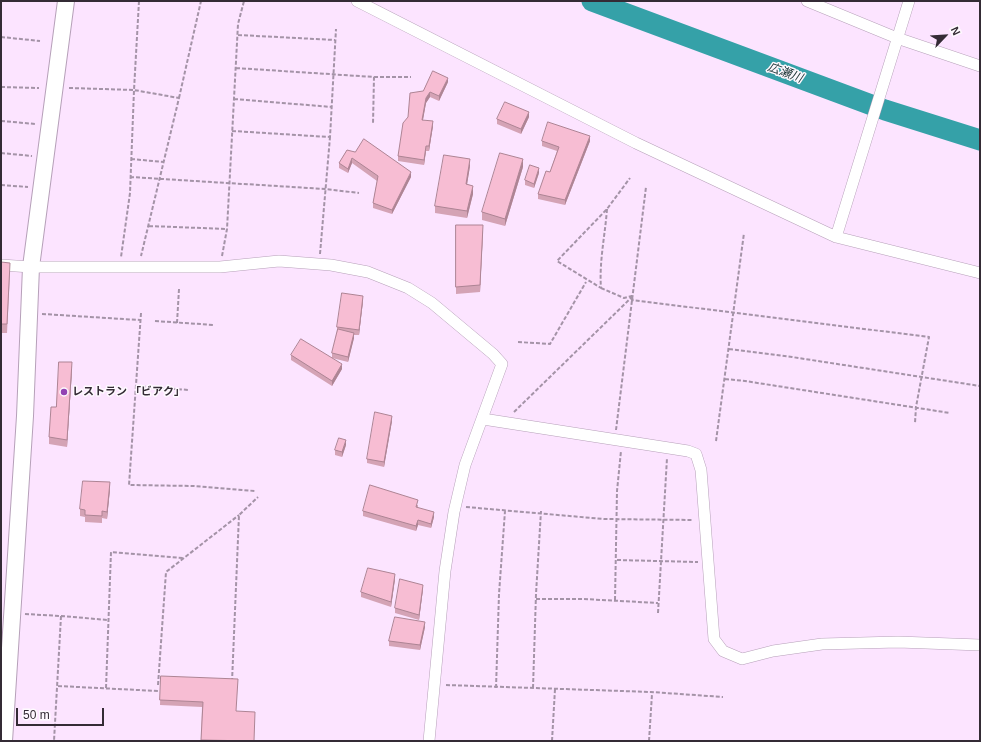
<!DOCTYPE html>
<html>
<head>
<meta charset="utf-8">
<style>
  body { margin:0 }
  #map { position:relative; width:981px; height:742px; overflow:hidden; background:#fce4ff; font-family:Arial,sans-serif }
  canvas { display:block }
  .frame { position:absolute; inset:0; border:2px solid #342b35; pointer-events:none }
  .north { position:absolute; left:925px; top:16px; width:40px; height:40px; -webkit-text-stroke:3px #fef9fe; paint-order:stroke; rotate:65deg; font-size:11px; font-weight:700; line-height:16px; text-align:center; color:#342b35 }
  .north::after { content:''; display:block; margin:auto; width:14px; height:18px; background:#342b35; clip-path:polygon(50% 0,100% 100%,50% 72%,0 100%) }
  .scale { position:absolute; left:16px; top:708px; width:88px; height:18px; box-sizing:border-box; border:2px solid #342b35; border-top:0; padding-left:5px; font-size:12px; line-height:14px; white-space:nowrap; color:#342b35; -webkit-text-stroke:3px #fef9fe; paint-order:stroke }
</style>
</head>
<body>
<div id="map">
<canvas width="981" height="742"></canvas>
<div class="frame"></div>
<div class="north">N</div>
<div class="scale">50 m</div>
</div>
<script>
const g = document.querySelector('canvas').getContext('2d');
g.lineJoin = 'round';
function trace(path, color, width, dash) { g.strokeStyle = color; g.lineWidth = width; g.lineCap = dash ? 'butt' : 'round'; g.setLineDash(dash || []); g.stroke(path); }
function fillPath(path, color) { g.fillStyle = color; g.fill(path, 'evenodd'); }
function write(font, color, halo, rows, align = 'center') {
  g.font = font + ' Arial,"Noto Sans JP",sans-serif'; g.lineWidth = 3; g.setLineDash([]); g.textBaseline = 'middle'; g.strokeStyle = halo; g.fillStyle = color; for (const [text, x, y, turn = 0] of rows) {
    g.save(); g.translate(x, y); g.rotate((+turn || 0) * Math.PI / 180); g.textAlign = isNaN(turn) ? turn : align; if (halo) g.strokeText(text, 0, 0); g.fillText(text, 0, 0); g.restore();
  }
}
const river = new Path2D(`
  M592,1l293,109 95,30`);
const path = new Path2D(`
  M139,1l-5,89 45,8 -38,158
  M238,35l97,5
  M1,37l39,4
  M236,68l138,9 -1,47
  M374,77h37
  M1,87l38,1
  M69,88l65,2 -4,103 -9,64
  M179,98l22,-97
  M234,99l98,8
  M1,121l35,3
  M232,131l98,6 6,-108
  M1,153l31,3
  M131,159l33,3
  M130,177l195,12 34,4
  M1,185l27,2
  M607,209c-2,27 -8,53 -6,79l-44,-27 50,-52 23,-31
  M149,226l77,3
  M320,254l10,-117
  M222,256l5,-27 11,-205 6,-23
  M601,288l23,10 8,-2
  M141,313l-12,172 65,1 61,5
  M42,314l98,6
  M155,321l59,4
  M177,323l2,-34
  M518,342l32,2 36,-62
  M729,349l63,8 188,29
  M725,379l20,2 205,32
  M136,386l53,4
  M514,412l119,-116 -1,4 297,37 -13,70 -1,16
  M616,430l30,-243
  M716,441l28,-208
  M466,507l138,12 89,1
  M617,560l81,2
  M536,599h47l75,4
  M615,600l2,-109 4,-40
  M658,613l9,-155
  M25,614l36,2 -7,125
  M61,616l47,4
  M232,682l7,-167 19,-18
  M158,685l8,-113 73,-57
  M446,685l205,7 72,5
  M58,686l100,5
  M106,688l5,-136 72,6
  M496,688l3,-94 6,-83
  M533,688l3,-94 5,-83
  M552,741l3,-52
  M649,741l3,-47`);
const street = new Path2D(`
  M357,1l279,142 200,94 144,36
  M807,1l90,37 83,28
  M836,237l73,-236
  M1,265l30,2h189l59,-6 52,4 37,7 40,16 24,15 61,51 9,10 -37,101 -11,47 -9,59 -16,170
  M483,419l205,32 8,3 5,16 13,169 9,12 19,8 31,-8 49,-7 76,-2 82,3`);
const secondary = new Path2D(`
  M4,741l21,-325 6,-149 35,-266`);
const wall = new Path2D(`
  M448,82l-9,19 -9,-4 -4,6 -3,17 10,6 -4,25h-3l-2,14 -26,-4v-5l25,-65z
  M529,117l-8,17 -24,-10v-5z
  M542,141h48l-25,64 -27,-6v-5l12,-22 7,-21 -15,-5z
  M347,150l64,27 -19,37 -19,-6v-5l4,-22 -25,-18 -4,10 -9,-5v-5z
  M470,166l-3,18 6,10 -6,24 -32,-5v-7z
  M523,167l-18,59 -23,-6v-8z
  M539,173l-5,15 -9,-3v-5z
  M456,225l27,7 -3,60 -24,2z
  M1,262l9,10 -3,61h-6z
  M363,301l-4,34h-5v3l-6,24 -16,-4 10,11 -10,17 -41,-26v-5l41,3v-5l5,-21v-5z
  M72,370l-5,77 -18,-3v-7l7,-30z
  M392,421l-8,46 -17,-4v-4z
  M346,445l-4,12 -7,-2v-5z
  M110,489l-3,30 -5,-1v5l-17,-1v-5l-5,-1v-7z
  M418,505v3l16,9 -3,11 -13,-3 -2,6 -53,-15v-5z
  M395,579l-4,28 -30,-10v-5z
  M423,589l-4,31 -24,-7v-5z
  M425,627l-5,23 -31,-4v-5z
  M161,676l75,35 18,30h-53l1,-34 -42,-2z`);
const shadedWall = new Path2D(`
  M448,78v4l-9,19v-5z
  M430,92v5l-4,6 -4,22v-5l4,-22z
  M529,112v5l-8,17v-5z
  M433,121v5l-4,25v-5z
  M590,136v5l-25,64v-5z
  M426,146v5l-2,14v-5z
  M352,158v5l-4,10v-4z
  M470,159v7l-4,25v-7z
  M523,159v8l-18,59v-7z
  M539,168v5l-5,15v-4z
  M411,172v5l-19,37v-4z
  M473,186v8l-6,24v-7z
  M483,225v7l-3,60v-7z
  M363,296v5l-4,34v-5z
  M354,333v5l-6,24v-5z
  M72,362v8l-5,77v-7z
  M342,364v5l-10,17v-5z
  M392,416v5l-8,46v-5z
  M346,440v5l-4,12v-5z
  M110,482v7l-3,30v-7z
  M434,512v5l-3,11v-4z
  M418,520v5l-2,6v-5z
  M395,574v5l-4,28v-5z
  M423,585v4l-4,31v-5z
  M425,622v5l-5,23v-5z`);
const building = new Path2D(`
  M433,71l15,7 -9,18 -9,-4 -4,6 -4,22 11,1 -4,25h-3l-2,14 -26,-4 5,-33 5,-6 2,-24 13,-2z
  M505,102l24,10 -8,17 -24,-10z
  M548,122l42,14 -25,64 -27,-6 8,-23 4,1 9,-25 -17,-6z
  M364,139l47,33 -19,38 -19,-7 5,-27 -26,-18 -4,11 -9,-6 8,-13 8,2z
  M500,153l23,6 -18,60 -23,-7z
  M444,155l26,4 -4,25 7,2 -6,25 -32,-5z
  M530,165l9,3 -5,16 -9,-4z
  M456,225h27l-3,60 -24,2z
  M1,262l9,1 -3,61h-6z
  M342,293l21,3 -4,34 -22,-3z
  M338,329l16,4 -6,24 -16,-4z
  M301,339l41,25 -10,17 -41,-26z
  M59,362h13l-5,78 -18,-3 2,-30h5z
  M375,412l17,4 -8,46 -17,-3z
  M339,438l7,2 -4,12 -7,-2z
  M83,481l27,1 -3,30 -5,-1v5l-17,-1v-5l-5,-1z
  M370,485l48,15 -2,7 18,5 -3,12 -13,-4 -2,6 -53,-15z
  M368,568l27,6 -4,28 -30,-10z
  M400,579l23,6 -4,30 -24,-7z
  M395,617l30,5 -5,23 -31,-4z
  M161,676l77,3 -2,32 19,1 -1,29 -53,-1 2,-38 -43,-2z`);
const markers = [
  [64,392,4,"#9243b3"]
];
const poiNames = [
  ["レストラン 「ビアク」",72,392]
];
const waterNames = [
  ["広瀬川",785,73,20]
];
trace(river, '#35a1a8', 21);
trace(street, '#b6a0b9', 12);
trace(secondary, '#b6a0b9', 18);
trace(path, '#a493a7', 2, [4, 2]);
trace(street, '#fff', 11);
trace(secondary, '#fff', 16);
fillPath(wall, '#d4a3b5');
fillPath(shadedWall, '#ad8494');
fillPath(building, '#f7bdd3');
trace(building, '#ad8494', 1);
for (const [x, y, r, color] of markers) { const dot = new Path2D(); dot.arc(x, y, r, 0, 2 * Math.PI); g.fillStyle = color; g.fill(dot); trace(dot, '#fef9fe', 1.5); }
write('bold 11px', '#342b35', '#fef9fe', poiNames, 'left');
write('italic 12px', '#1c3435', '#fef9fe', waterNames);
</script>
</body>
</html>
